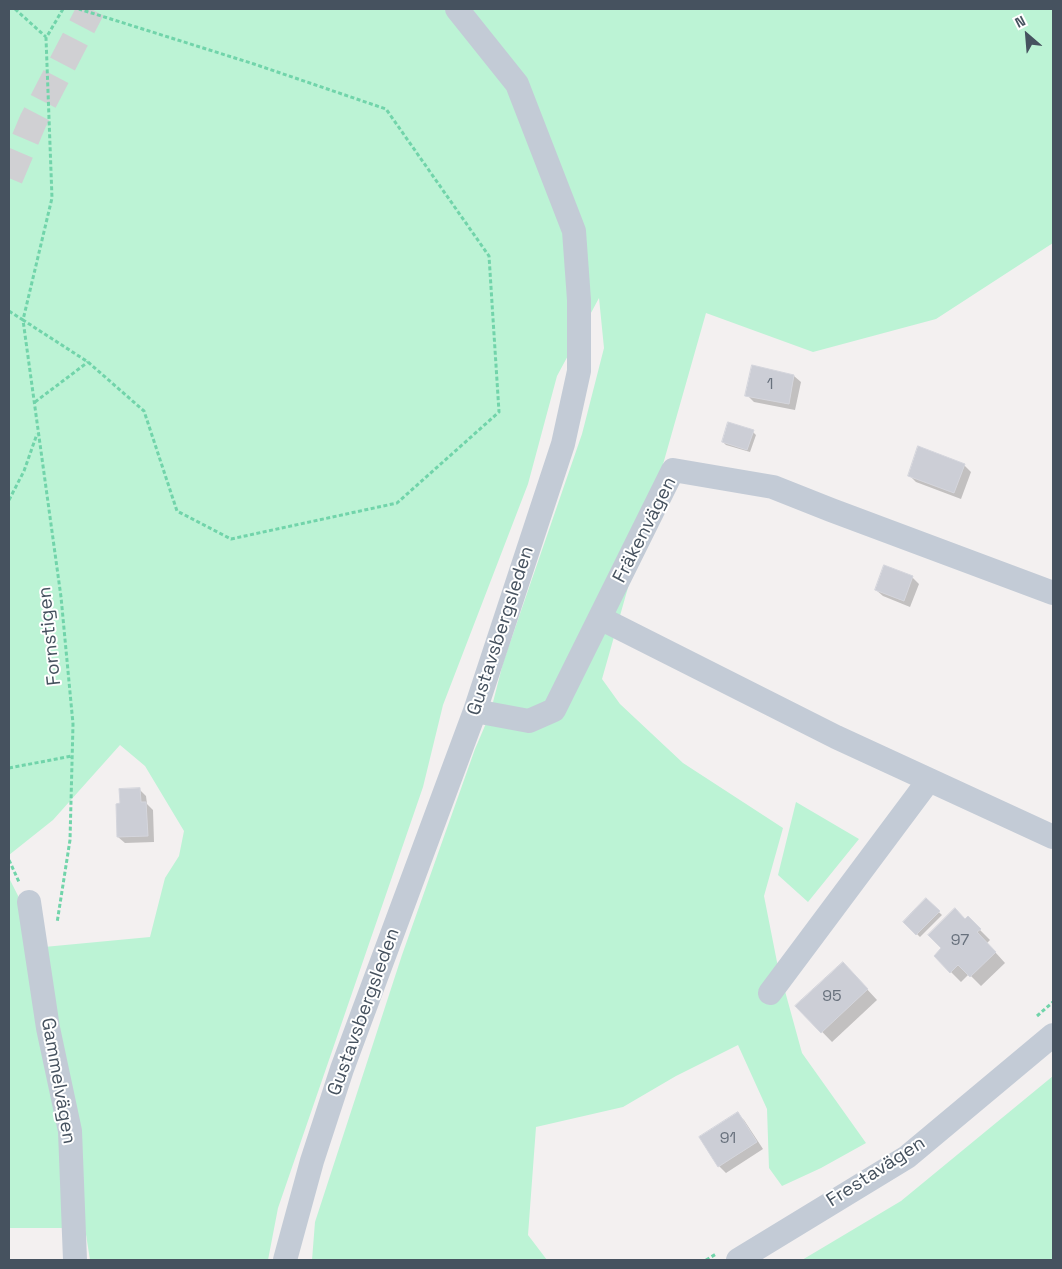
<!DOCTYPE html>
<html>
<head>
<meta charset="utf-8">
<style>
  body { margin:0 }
  #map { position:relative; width:1062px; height:1269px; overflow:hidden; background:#f3f0f0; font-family:"Space Grotesk",sans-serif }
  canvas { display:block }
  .frame { position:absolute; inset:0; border:10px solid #46525f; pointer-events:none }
  .north { position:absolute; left:1002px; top:10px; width:50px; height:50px; -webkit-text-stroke:4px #fff; paint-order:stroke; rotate:333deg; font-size:14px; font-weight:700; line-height:20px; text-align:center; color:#46525f }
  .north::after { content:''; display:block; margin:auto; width:18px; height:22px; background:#46525f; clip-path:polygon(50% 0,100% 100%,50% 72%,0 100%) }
</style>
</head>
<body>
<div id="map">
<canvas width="1062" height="1269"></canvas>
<div class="frame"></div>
<div class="north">N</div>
</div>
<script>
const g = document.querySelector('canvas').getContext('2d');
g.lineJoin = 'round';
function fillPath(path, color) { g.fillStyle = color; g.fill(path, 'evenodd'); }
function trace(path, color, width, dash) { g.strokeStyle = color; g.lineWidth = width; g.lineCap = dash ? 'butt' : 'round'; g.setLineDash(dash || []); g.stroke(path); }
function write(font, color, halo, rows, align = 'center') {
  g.font = font + ' "Space Grotesk",sans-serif'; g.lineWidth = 4; g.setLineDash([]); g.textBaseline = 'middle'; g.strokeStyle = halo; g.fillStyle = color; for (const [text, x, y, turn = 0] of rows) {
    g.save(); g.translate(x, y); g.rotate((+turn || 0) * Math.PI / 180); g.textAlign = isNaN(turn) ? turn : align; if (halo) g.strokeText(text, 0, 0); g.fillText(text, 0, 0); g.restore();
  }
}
const green = new Path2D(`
  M9,9h1044v234l-117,76 -123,33 -107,-39 -104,366 18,25 63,59 100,65 -19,68 13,66 25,91 64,90 -45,25 -39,18 -13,-18 -2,-59 -29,-64 -62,31 -53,31 -87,20 -8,108 19,25h-235l3,-38 87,-267 73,-206 15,-35 13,-51 79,-229 22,-86 -5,-50 -42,78 -29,108 -85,221 -20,82 -145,421 -10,52h-178l-5,-32h-76v-350l35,69 106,-10 15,-59 14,-22 5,-25 -39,-65 -25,-21 -67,75 -44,35z
  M796,802l63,37 -51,63 -30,-27z
  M1053,1076v184h-251l99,-59z`);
const shadow = new Path2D(`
  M794,376l7,6 -6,28 -41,-8 -7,-7z
  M753,432l3,3 -6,17 -24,-7 -3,-3z
  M964,465l7,7 -10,27 -45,-17 -6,-6z
  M912,577l7,7 -9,23 -27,-11 -7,-6z
  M139,789l7,7 1,8 6,6 1,32 -29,1 -7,-6 3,-32z
  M926,900l16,15 -22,22 -15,-15z
  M968,918l22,22 -3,3 18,20 -24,23 -12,-12 -8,8 -10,-10 15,-52z
  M853,974l24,26 -45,42 -35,-36z
  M737,1114l7,6 19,29 -37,24 -7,-7 -19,-29z`);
const building = new Path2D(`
  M752,365l42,10 -5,29 -44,-8z
  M728,422l26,8 -7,20 -25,-8z
  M918,446l47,18 -11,29 -46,-17z
  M884,565l29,11 -9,25 -29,-11z
  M140,788l1,14h5l2,34 -31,1 -1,-33 4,-1 -1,-14z
  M926,898l14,13 -24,24 -13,-13z
  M955,908l10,11 3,-3 13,13 -4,3 19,20 -26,25 -12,-12 -8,8 -16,-17 7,-8 -13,-13z
  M843,962l25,27 -47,44 -26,-27z
  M738,1112l19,30 -39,25 -19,-30z`);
const highwayTunnel = new Path2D(`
  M9,178l24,-57 58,-112`);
const path = new Path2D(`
  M15,9l31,28
  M63,9l-17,29 6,160 -29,122 65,42 56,49 33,100 54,28 166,-36 102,-91 -10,-156 -103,-147 -132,-45 -175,-55
  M9,311l14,9 38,277 12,127 -3,116 -13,83
  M35,402l53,-40
  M9,500l15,-29 13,-37
  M9,768l63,-12
  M9,860l10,22
  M1037,1016l16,-14
  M706,1260l10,-6`);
const minor = new Path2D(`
  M600,618l236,119 217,100
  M475,711l54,10 25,-11 119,-240 100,17 58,23 222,83
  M29,902l19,126 22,103 5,129
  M770,993l159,-213
  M285,1260l27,-99 30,-92 133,-358 88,-267 16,-73v-71l-5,-69 -57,-147 -60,-75
  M738,1260l169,-103 146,-122`);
const numberNames = [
  ["1",770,385],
  ["97",960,941],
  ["95",832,997],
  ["91",728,1139]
];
const streetNames = [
  ["Fräkenvägen",645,530,-63],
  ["Gustavsbergsleden",501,631,-72],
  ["Fornstigen",50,636,-96],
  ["Gustavsbergsleden",364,1012,-70],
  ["Gammelvägen",58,1081,80],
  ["Frestavägen",876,1172,-33]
];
fillPath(green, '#bcf3d5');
fillPath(shadow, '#0003');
fillPath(building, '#ccced6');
trace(building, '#d4d5dc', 1);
trace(highwayTunnel, '#d0d0d3', 28, [28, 14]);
trace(path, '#71d4aa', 3, [4, 2.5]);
trace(minor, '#c3cbd6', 24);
write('16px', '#68717d', null, numberNames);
write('19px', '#46525f', '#fff', streetNames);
</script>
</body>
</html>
